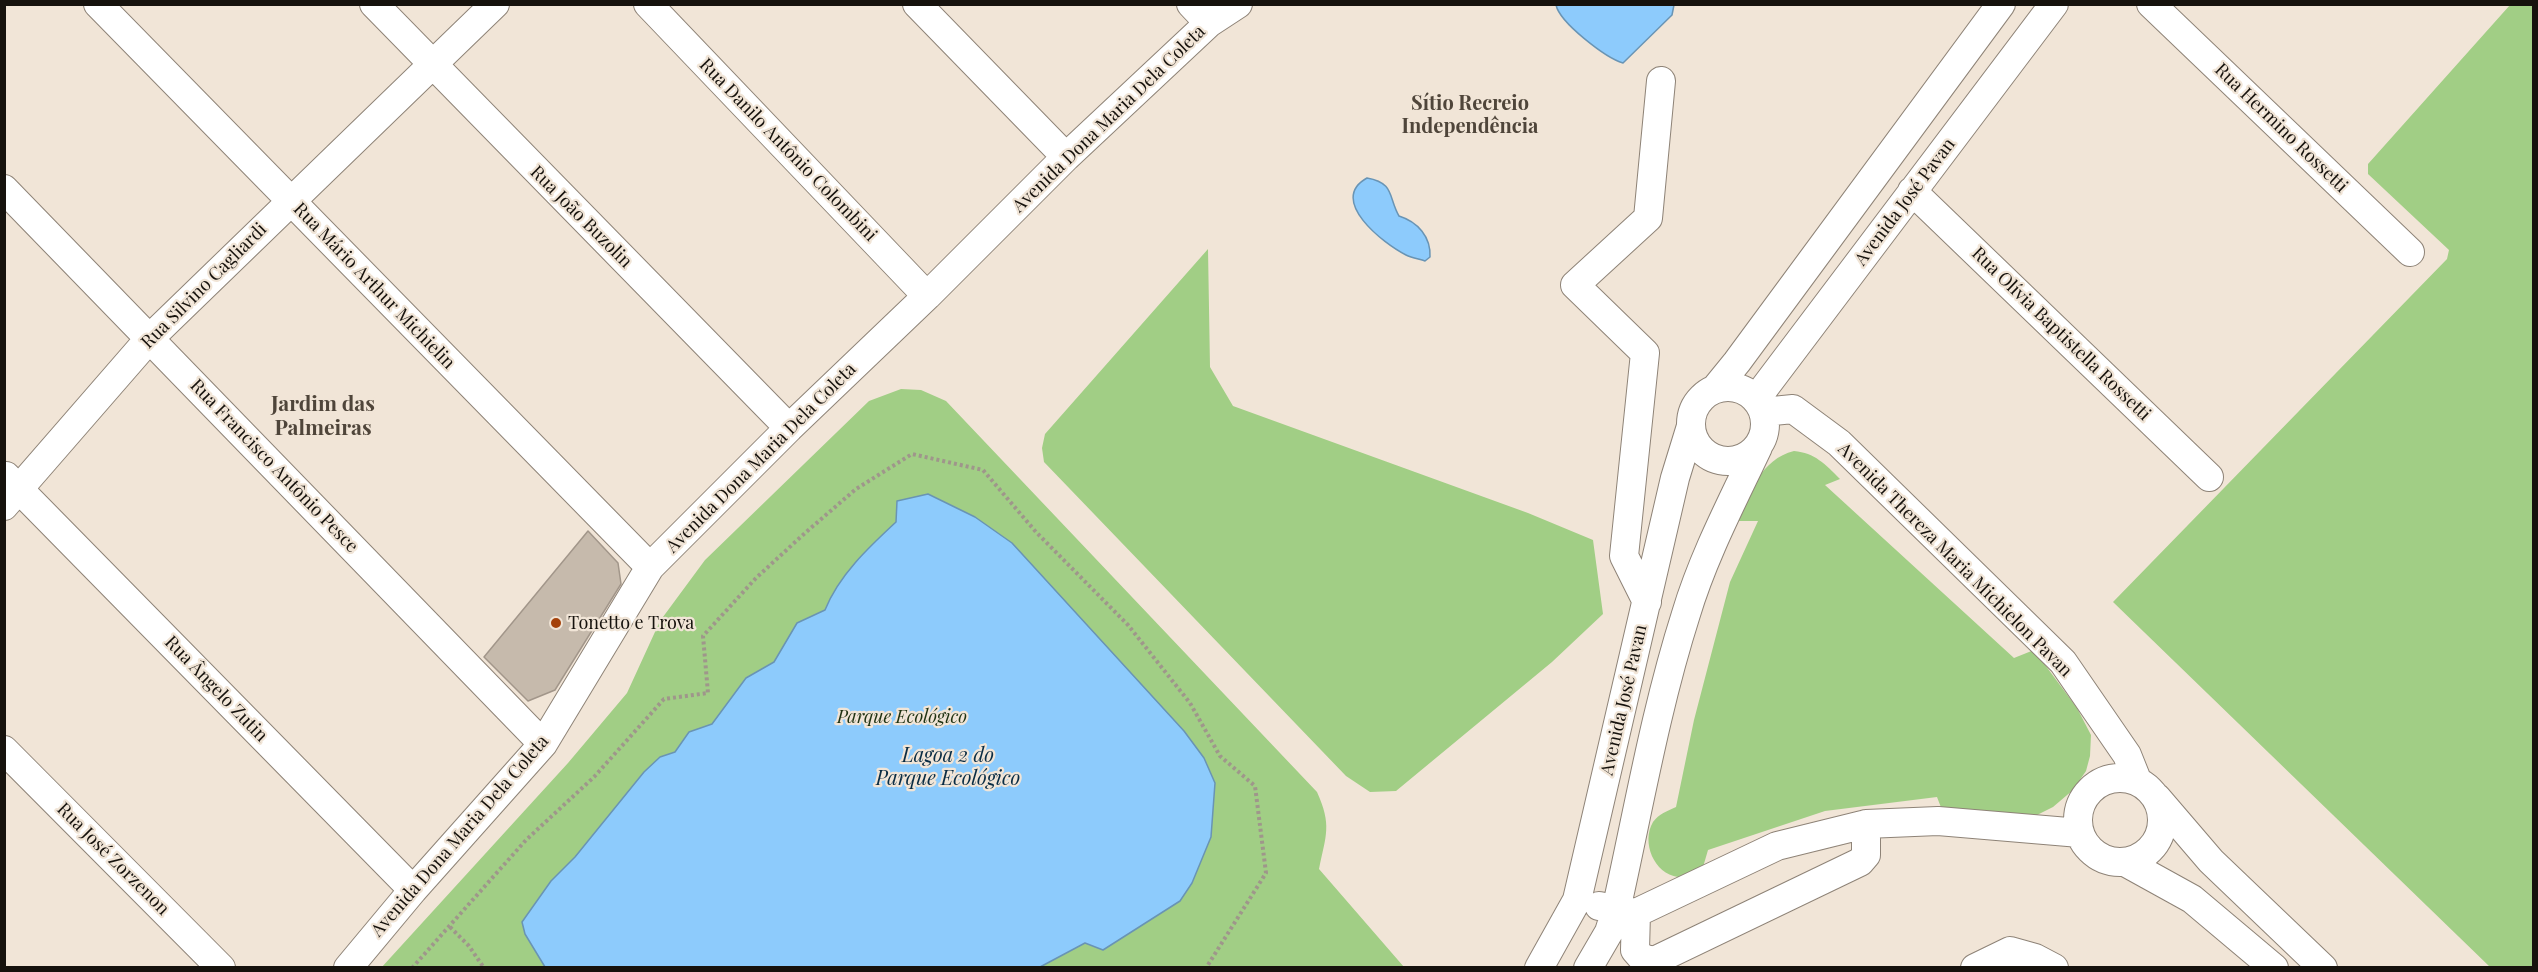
<!DOCTYPE html>
<html>
<head>
<meta charset="utf-8">
<style>
  body { margin:0 }
  #map { position:relative; width:2538px; height:972px; overflow:hidden; background:#f1e5d7; font-family:"Playfair Display",serif }
  canvas { display:block }
  .frame { position:absolute; inset:0; border:6px solid #16120d; pointer-events:none }
</style>
</head>
<body>
<div id="map">
<canvas width="2538" height="972"></canvas>
<div class="frame"></div>
</div>
<script>
const g = document.querySelector('canvas').getContext('2d');
g.lineJoin = 'round';
function fillPath(path, color) { g.fillStyle = color; g.fill(path, 'evenodd'); }
function trace(path, color, width, dash) { g.strokeStyle = color; g.lineWidth = width; g.lineCap = dash ? 'butt' : 'round'; g.setLineDash(dash || []); g.stroke(path); }
function write(font, color, halo, rows, align = 'center') {
  g.font = font + ' "Playfair Display",serif'; g.lineWidth = 4.5; g.setLineDash([]); g.textBaseline = 'middle'; g.strokeStyle = halo; g.fillStyle = color; for (const [text, x, y, turn = 0] of rows) {
    g.save(); g.translate(x, y); g.rotate((+turn || 0) * Math.PI / 180); g.textAlign = isNaN(turn) ? turn : align; if (halo) g.strokeText(text, 0, 0); g.fillText(text, 0, 0); g.restore();
  }
}
const green = new Path2D(`
  M2510,5h24l-1,963 -43,-1 -377,-365 334,-343 2,-9 -81,-76v-10z
  M1208,249l2,118 23,39 295,107 65,27 10,74 -51,48 -156,129 -26,1 -24,-16 -302,-314 -2,-14 3,-14z
  M901,389l20,1 25,11 371,391c15,33 9,43 2,77l85,98 -1023,1 187,-205 59,-70 33,-72 45,-61 164,-159z
  M1794,451c21,2 31,13 46,28l-15,6 189,173 20,-8 43,58 14,27 -1,21 -4,15 -13,19 -20,17 -16,8 -95,-5 -5,-13 -112,14 -117,39 -7,24c-7,1 -16,4 -23,3 -24,-3 -37,-35 -25,-55 6,-8 14,-11 23,-15l18,-87 36,-138 28,-61h-23c15,-28 26,-62 59,-70z`);
const water = new Path2D(`
  M1556,5v-1l118,1 -2,10 -49,48c-17,-5 -63,-40 -67,-58z
  M1367,178c28,5 21,19 32,38 19,6 32,21 31,41l-5,4c-6,-2 -13,-3 -19,-6 -22,-11 -79,-55 -39,-77z
  M928,494l47,23 37,26 172,188 20,27 11,25 -4,54 -19,46 -12,18 -77,49 -18,-7 -45,24h-495l-20,-33 -3,-12 29,-41 24,-24 69,-85 16,-15 15,-5 14,-20 23,-8 34,-46 28,-16 23,-39 28,-13c14,-35 44,-63 71,-88l1,-21z`);
const building = new Path2D(`
  M588,531l30,32 3,21 -66,106 -27,11 -44,-44z`);
const path = new Path2D(`
  M450,927l19,19 15,22
  M412,968l114,-128 68,-63 70,-78 44,-6 -5,-57 53,-58 49,-45 51,-44 56,-35 71,16 53,62 92,93 62,78 30,53 35,30 11,87 -60,95`);
const minor = new Path2D(`
  M98,4l552,563
  M374,4l415,424
  M648,4l279,292
  M917,4l149,153
  M1191,4l18,19
  M2151,4l259,248
  M4,189l539,555
  M1912,191l297,286
  M1691 424a37 37 0 1 1 74 0a37 37 0 1 1-74 0Z
  M1715,389l22,-27 264,-358
  M1756,399l298,-395
  M1763,412l30,-3 46,34 224,219 64,93 10,25
  M6,476l407,414
  M4,506l146,-168 345,-334
  M1647,602l-23,-46 21,-203 -70,-68 73,-67 13,-137
  M4,750l217,218
  M2078 820a42 42 0 1 1 84 0a42 42 0 1 1-84 0Z
  M2157,798l54,63 112,107
  M2125,862l67,37 82,69
  M1599,906l37,7 141,-67 89,-22 72,-3 142,12
  M1636,913l-1,37 7,8 12,3 206,-99 6,-7v-31
  M348,968l65,-78 130,-146 107,-177 139,-139 138,-132 139,-139 143,-134 29,-19
  M1539,968l38,-68 98,-422 16,-52
  M1588,968l21,-36 7,-22c22,-98 39,-199 70,-296 17,-57 46,-112 72,-167
  M1975,968l35,-17 25,7 19,10`);
const markers = [
  [556,623,6,"#a5420b"]
];
const streetNames = [
  ["Avenida Dona Maria Dela Coleta",1109,119,-44],
  ["Rua Hermino Rossetti",2281,128,44],
  ["Rua Danilo Antônio Colombini",788,150,46],
  ["Avenida José Pavan",1905,202,-53],
  ["Rua João Buzolin",581,217,45],
  ["Rua Silvino Cagliardi",204,286,-45],
  ["Rua Mário Arthur Michielin",374,286,46],
  ["Rua Olívia Baptistella Rossetti",2061,334,44],
  ["Avenida Dona Maria Dela Coleta",761,458,-45],
  ["Rua Francisco Antônio Pesce",274,466,46],
  ["Avenida Thereza Maria Michielon Pavan",1955,560,45],
  ["Rua Ângelo Zutin",216,689,46],
  ["Avenida José Pavan",1624,700,-77],
  ["Avenida Dona Maria Dela Coleta",460,836,-49],
  ["Rua José Zorzenon",113,859,45]
];
const poiNames = [
  ["Tonetto e Trova",568,623]
];
const parkNames = [
  ["Parque Ecológico",902,717]
];
const neighbourhoodNames = [
  ["Sítio Recreio",1470,104],
  ["Independência",1470,127]
];
const waterNames = [
  ["Lagoa 2 do",948,756],
  ["Parque Ecológico",948,779]
];
const quarterNames = [
  ["Jardim das",323,404],
  ["Palmeiras",323,428]
];
fillPath(green, '#a1ce85');
fillPath(water, '#8dcbfc');
trace(water, '#6994b4', 1.5);
fillPath(building, '#c6baac');
trace(building, '#a2968a', 1.5);
trace(minor, '#8e8377', 30);
trace(path, '#9f968b', 4, [3, 3]);
trace(minor, '#fff', 28);
for (const [x, y, r, color] of markers) { const dot = new Path2D(); dot.arc(x, y, r, 0, 2 * Math.PI); g.fillStyle = color; g.fill(dot); trace(dot, '#f1e5d7', 2); }
write('18px', '#16120d', '#f1e5d7', streetNames);
write('18px', '#16120d', '#f1e5d7', poiNames, 'left');
write('italic 18px', '#1f3212', '#f1e5d7', parkNames);
write('bold 20px', '#4f453a', '#f1e5d7', neighbourhoodNames);
write('italic 20px', '#092c44', '#f1e5d7', waterNames);
write('bold 21px', '#4f453a', '#f1e5d7', quarterNames);
</script>
</body>
</html>
